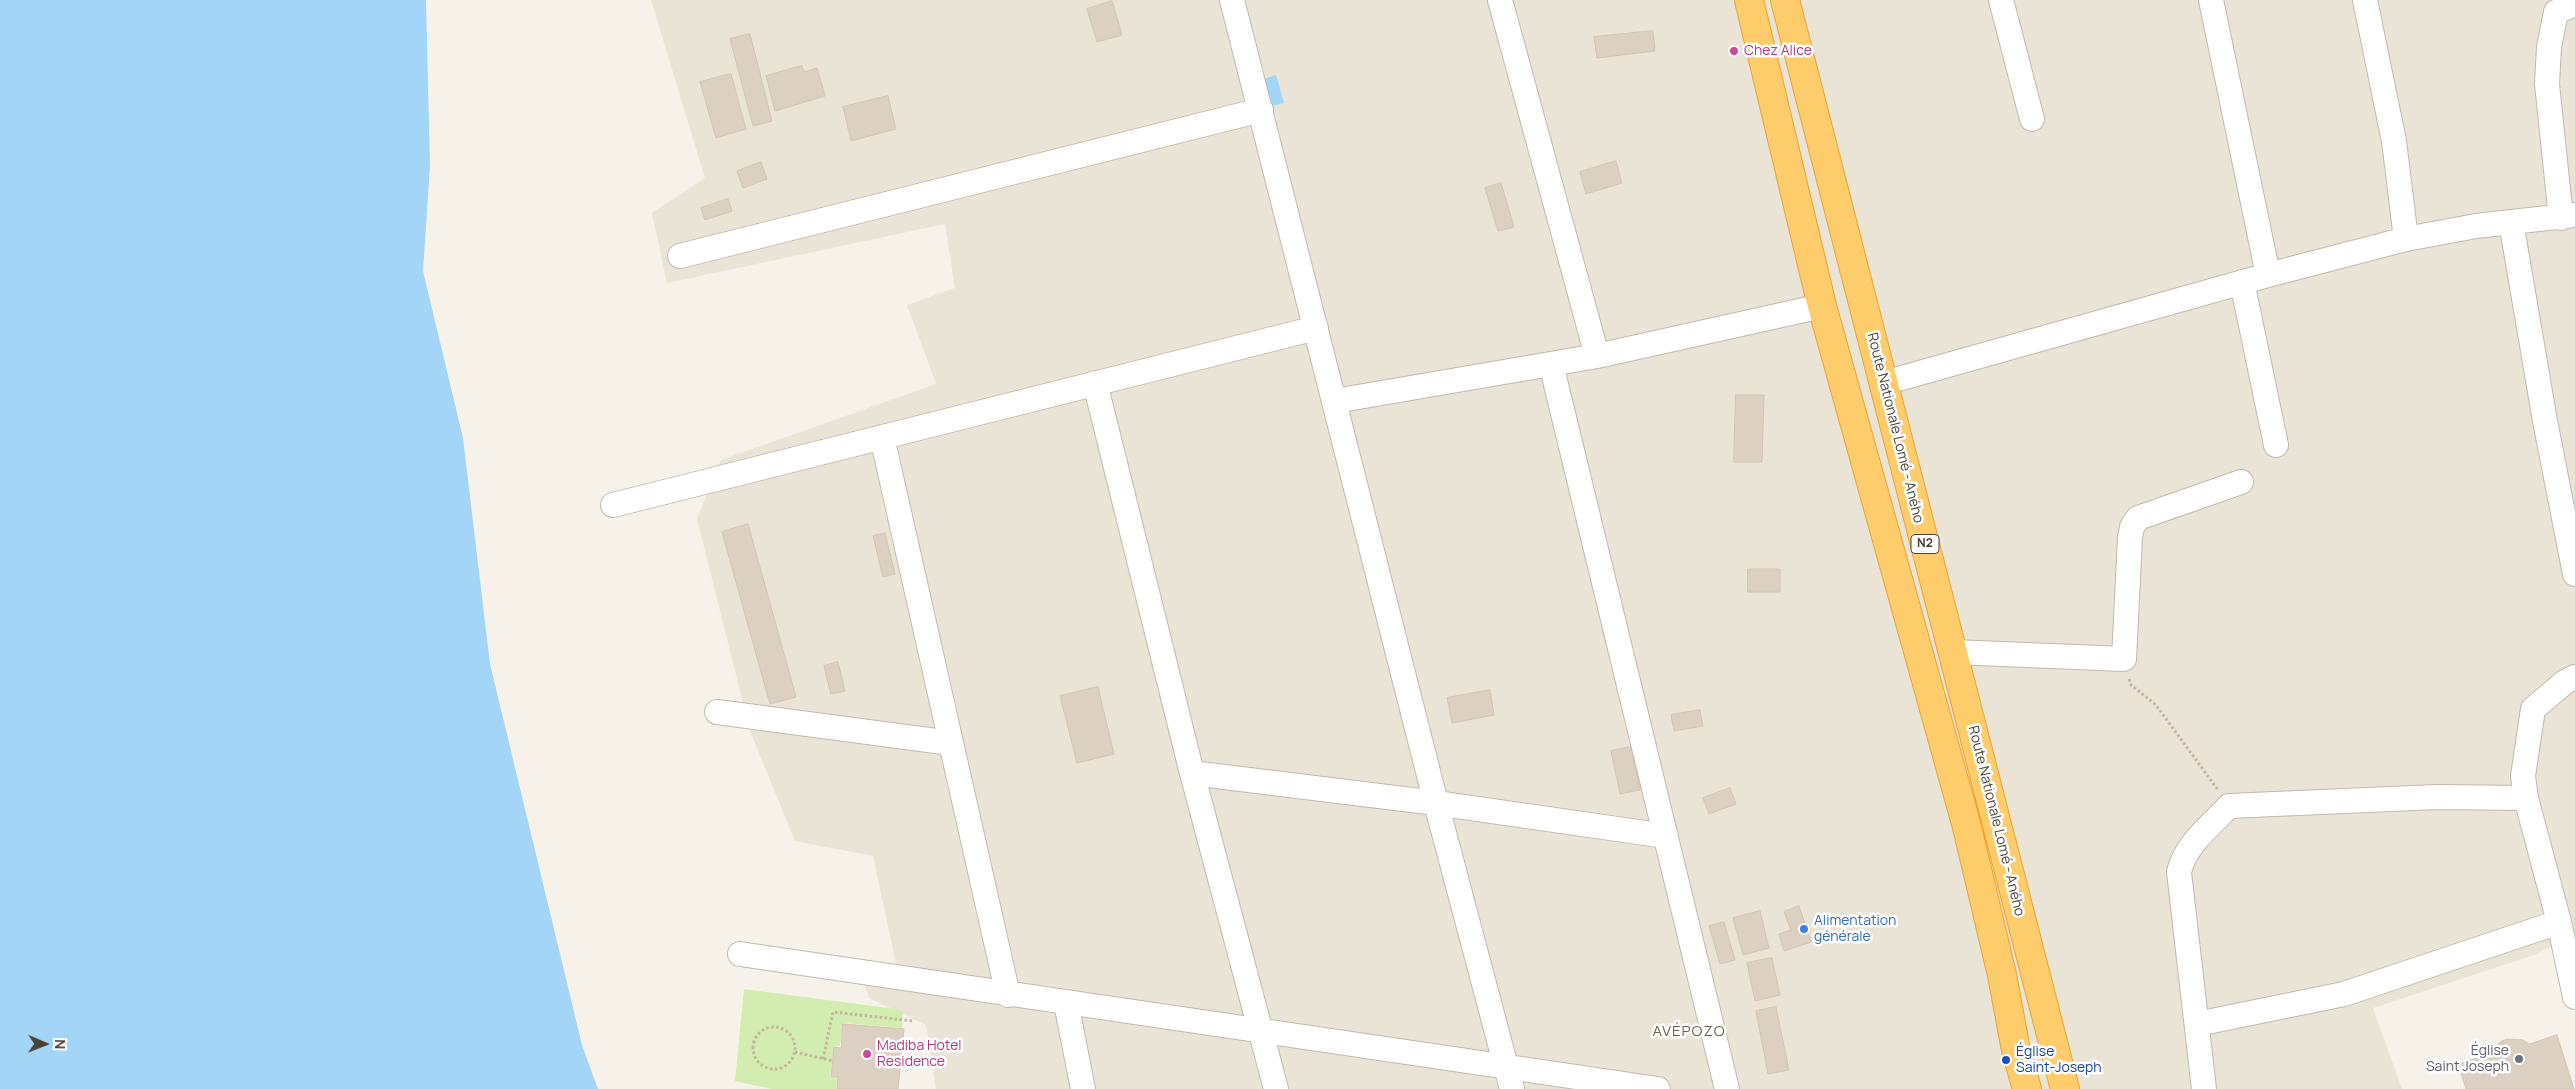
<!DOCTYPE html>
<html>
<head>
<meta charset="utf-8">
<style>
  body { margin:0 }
  #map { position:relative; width:2575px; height:1089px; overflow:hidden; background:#f6f2e9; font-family:Manrope,sans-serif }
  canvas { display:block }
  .north { position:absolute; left:20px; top:1019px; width:50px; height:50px; -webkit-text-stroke:4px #fff; paint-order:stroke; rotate:91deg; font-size:14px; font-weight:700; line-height:20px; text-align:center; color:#4a4237 }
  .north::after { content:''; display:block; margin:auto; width:18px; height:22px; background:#4a4237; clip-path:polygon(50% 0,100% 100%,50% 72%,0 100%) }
</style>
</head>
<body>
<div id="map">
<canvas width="2575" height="1089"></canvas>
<div class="north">N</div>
</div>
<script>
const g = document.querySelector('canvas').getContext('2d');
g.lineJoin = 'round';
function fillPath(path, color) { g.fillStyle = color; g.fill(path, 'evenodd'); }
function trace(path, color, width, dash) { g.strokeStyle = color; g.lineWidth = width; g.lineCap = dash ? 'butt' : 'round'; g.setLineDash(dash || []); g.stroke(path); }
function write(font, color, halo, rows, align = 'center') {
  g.font = font + ' Manrope,sans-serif'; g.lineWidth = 5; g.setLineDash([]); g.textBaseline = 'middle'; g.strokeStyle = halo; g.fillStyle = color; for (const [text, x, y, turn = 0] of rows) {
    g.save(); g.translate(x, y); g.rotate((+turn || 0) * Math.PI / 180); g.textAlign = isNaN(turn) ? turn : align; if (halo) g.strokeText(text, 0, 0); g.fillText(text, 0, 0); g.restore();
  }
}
const residential = new Path2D(`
  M651,0h1924v936l-41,19 -161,53 29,81h-1466l-10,-64 -57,-27 -11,-35 39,5 -24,-112 -78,-15 -45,-110 -53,-212 24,-59 215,-76 -29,-79 48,-17 -10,-64 -278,59 -15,-70 53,-35z`);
const green = new Path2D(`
  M744,989l159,21 -1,18 -59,-5 -3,23h-6l-4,31 8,1 -2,11h-64l-37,-8z`);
const water = new Path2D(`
  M0,0h426l4,166 -7,105 40,167 27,226 92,381 16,44h-598z
  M1276,75l8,28 -12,3 -8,-27z`);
const building = new Path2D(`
  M1112,1l10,34 -25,7 -10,-33z
  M1653,31l2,20 -58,7 -3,-21z
  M750,34l22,87 -19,5 -23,-87z
  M802,66l2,6 13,-4 8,28 -50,15 -9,-35z
  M731,74l15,55 -30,9 -16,-56z
  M888,96l8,33 -45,12 -8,-34z
  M1616,161l6,22 -36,11 -6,-22z
  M761,162l6,17 -24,9 -6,-17z
  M1501,183l13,44 -16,4 -13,-43z
  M728,199l4,12 -27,9 -4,-12z
  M1736,395h28l-2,67h-28z
  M748,524l48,173 -26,7 -48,-172z
  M885,533l10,41 -12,3 -10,-41z
  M1748,569h32v23h-32z
  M838,662l7,29 -14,3 -7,-28z
  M1098,687l16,67 -37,9 -17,-67z
  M1490,690l4,25 -42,8 -5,-25z
  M1700,710l3,16 -29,5 -3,-16z
  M1631,747l9,43 -20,4 -9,-43z
  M1730,788l6,16 -27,10 -6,-16z
  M1799,906l12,36 -27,9 -5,-17 12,-4 -7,-18z
  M1760,911l9,37 -26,7 -10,-37z
  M1724,922l11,38 -15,4 -11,-38z
  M1772,958l8,37 -25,6 -8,-38z
  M1776,1007l13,63 -21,4 -12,-63z
  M843,1024l61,5 -6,60h-61l1,-12h-7l3,-30 7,1z
  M2557,1035l17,54h-108l-8,-25 32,-10 10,-12 7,-3 16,1 6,4z`);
const path = new Path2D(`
  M2129,679l2,6 25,20 62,85
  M753 1048a21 21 0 1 1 42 0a21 21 0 1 1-42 0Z
  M795,1052l38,9
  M823,1059l10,-47 80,9`);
const minor = new Path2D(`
  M1232,0l204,803 76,286
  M1500,0l97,356
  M2001,0l31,119
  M2211,0l57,275
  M2365,0l29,141 12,98
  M2561,218l-14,-134 2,-37 7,-35 19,-8
  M2511,222l34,199 30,153
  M680,256l581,-146
  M2242,282l34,163
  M1551,364l176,725
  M1095,383l97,390 84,316
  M1884,383l384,-108 138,-36 70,-13 99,-11
  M1335,401l262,-45 225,-50
  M882,437l126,558
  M613,505l703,-177
  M1953,652l171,7 6,-121 2,-11 6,-9 103,-36
  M2575,677l-10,5 -32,27 -10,67 3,22 33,124 16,75
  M717,712l234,31
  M1192,773l244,30 230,33
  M740,954l918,135
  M1066,1003l17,86
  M2197,1024l147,-30 215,-72
  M2204,1089l-25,-217c6,-27 32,-47 50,-66l208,-9 89,1`);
const highway = new Path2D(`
  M1749,0l73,306 145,521 35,148 14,75 11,39
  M1785,0l280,1089`);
const markers = [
  [1734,51,5,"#d1479c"],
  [1804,929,5,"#3f7fe0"],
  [867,1054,5,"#d1479c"],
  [2519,1059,5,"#6b7280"],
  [2006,1060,5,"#1a4fb4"]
];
const shields = [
  [1925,544,28]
];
const shieldNames = [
  ["N2",1925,544]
];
const hotelNames = [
  ["Chez Alice",1744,51],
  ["Madiba Hotel",877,1046],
  ["Residence",877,1062]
];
const streetNames = [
  ["Route Nationale Lomé - Aného",1895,428,76],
  ["Route Nationale Lomé - Aného",1996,821,76]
];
const shopNames = [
  ["Alimentation",1814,921],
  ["générale",1814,937]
];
const worshipNames = [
  ["Église",2509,1051],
  ["Saint Joseph",2509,1067]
];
const transitNames = [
  ["Église",2016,1052],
  ["Saint-Joseph",2016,1068]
];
const neighbourhoodNames = [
  ["AVÉPOZO",1689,1032]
];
fillPath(residential, '#eae4d7');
fillPath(green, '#d2edaf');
fillPath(water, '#a2d5f6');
fillPath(building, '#dbd0c1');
trace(building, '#d4c5b0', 1);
trace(minor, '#c2baab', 26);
trace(highway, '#eaa22f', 30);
trace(path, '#c5b69b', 3, [2.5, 2.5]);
trace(minor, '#fff', 24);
trace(highway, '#ffcc6b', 28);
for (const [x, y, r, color] of markers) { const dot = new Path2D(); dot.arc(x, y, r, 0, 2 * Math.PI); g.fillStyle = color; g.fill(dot); trace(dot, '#fff', 2); }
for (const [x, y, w] of shields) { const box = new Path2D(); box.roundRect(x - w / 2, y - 9.5, w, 19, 4); g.fillStyle = '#fff'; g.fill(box); trace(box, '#4a4237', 1); }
write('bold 12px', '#4a4237', null, shieldNames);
write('14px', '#b23c85', '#fff', hotelNames, 'left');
write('14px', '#4a4237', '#fff', streetNames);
write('14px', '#366cbe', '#fff', shopNames, 'left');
write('14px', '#5b616d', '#fff', worshipNames, 'right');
write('14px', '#164399', '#fff', transitNames, 'left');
g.letterSpacing = '1px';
write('15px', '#6e604d', '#fff', neighbourhoodNames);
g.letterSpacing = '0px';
</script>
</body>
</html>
